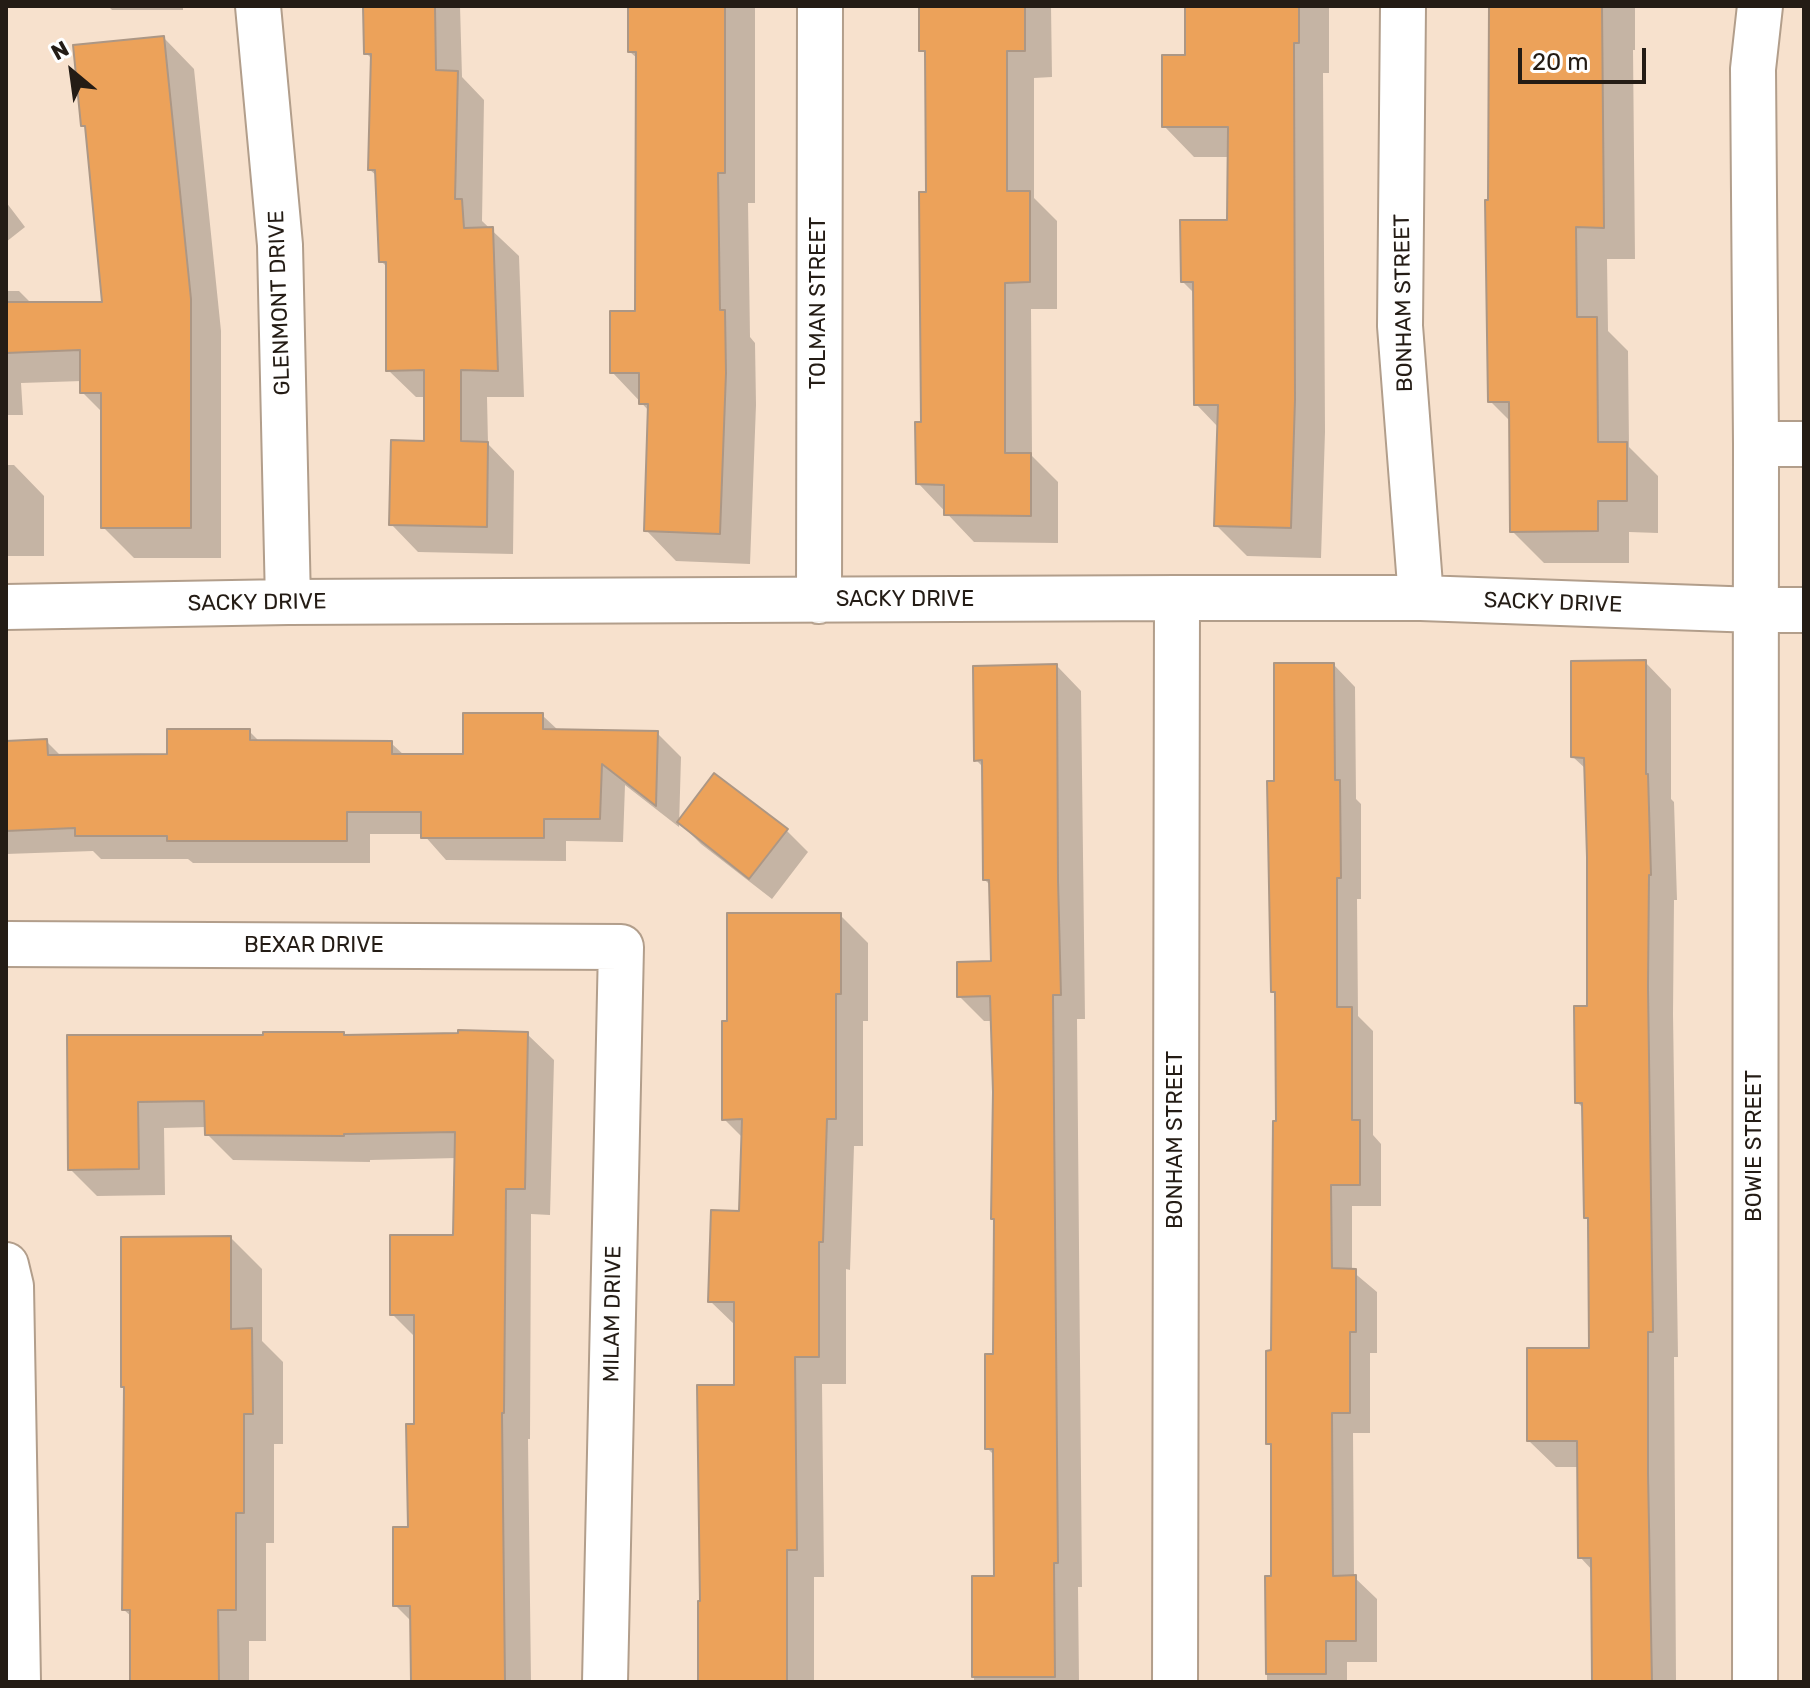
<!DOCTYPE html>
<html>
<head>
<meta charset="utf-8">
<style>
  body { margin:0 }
  #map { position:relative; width:1810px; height:1688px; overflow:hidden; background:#f7e1cd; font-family:Rubik,sans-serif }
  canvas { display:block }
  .frame { position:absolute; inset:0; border:8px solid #241c15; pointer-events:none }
  .north { position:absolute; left:32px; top:32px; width:80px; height:80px; -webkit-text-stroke:6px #fff; paint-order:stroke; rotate:331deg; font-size:22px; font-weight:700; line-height:32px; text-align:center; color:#241c15 }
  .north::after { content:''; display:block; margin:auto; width:28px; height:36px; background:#241c15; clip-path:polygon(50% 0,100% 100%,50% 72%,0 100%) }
  .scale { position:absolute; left:1518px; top:48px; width:128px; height:36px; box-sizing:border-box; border:4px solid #241c15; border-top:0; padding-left:10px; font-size:24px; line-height:28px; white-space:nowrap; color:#241c15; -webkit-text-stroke:6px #fff; paint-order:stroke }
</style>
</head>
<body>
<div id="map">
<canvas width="1810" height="1688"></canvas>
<div class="frame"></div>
<div class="north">N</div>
<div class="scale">20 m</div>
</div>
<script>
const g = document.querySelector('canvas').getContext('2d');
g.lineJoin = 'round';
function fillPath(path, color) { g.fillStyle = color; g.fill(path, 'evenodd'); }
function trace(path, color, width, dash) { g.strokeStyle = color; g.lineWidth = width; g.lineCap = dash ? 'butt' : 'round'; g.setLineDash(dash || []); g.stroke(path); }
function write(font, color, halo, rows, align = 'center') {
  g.font = font + ' Rubik,sans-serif'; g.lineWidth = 6; g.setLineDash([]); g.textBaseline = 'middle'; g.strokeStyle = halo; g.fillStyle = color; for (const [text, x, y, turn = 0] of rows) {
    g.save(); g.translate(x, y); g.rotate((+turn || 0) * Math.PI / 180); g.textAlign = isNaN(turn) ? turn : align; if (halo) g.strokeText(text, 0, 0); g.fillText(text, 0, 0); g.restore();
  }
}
const shadow = new Path2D(`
  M108,6h75v4h-71z
  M365,6h95l2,71 22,23 -2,121 37,35 5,141h-37l1,47 26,27 -1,83 -95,-2 -27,-28 35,-81v-46h-10l-28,-27v-102l-7,-7 -4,-85 -7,-6 3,-110 -7,-7z
  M630,6h125v197h-7l2,134 5,6 1,62 -6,159 -74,-3 -30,-31 4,-118 -38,-40 25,-59 1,-254 -8,-7z
  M922,6h129l1,71 -18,1v120l23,23v88h-26l1,147 26,26v61l-84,-1 -56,-59 5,-59 5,-230 -1,-139 -5,-5z
  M1187,6h142v67h-6l2,359 -4,126 -74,-2 -31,-31 3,-97 -23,-24 -1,-110 -12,-12 46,-60 1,-65h-36l-30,-31 23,-69z
  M1490,6h145v44h-2l2,209h-28l1,72 20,20 1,96 29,29v57l-29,-1v31h-85l-32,-32 -1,-109 -21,-21z
  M164,38l30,31 27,262v227h-87l-31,-31v-114l-21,-21v-11l-61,2 2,32h-17v-124h13l13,13h72l-17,-174 -4,-5z
  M6,202l19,25 -19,15z
  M6,465h8l30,31v60h-38z
  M1645,662l26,27v110l3,3 3,98h-3l-1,114 5,343h-4l2,325h-82l-1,-111 -13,-14 -1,-90h-23l-27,-26 62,-91 -7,-241 -7,-7 12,-94 -2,-238 -14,-13z
  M1334,665l21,22 1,112 5,5v95h-4l1,117 15,15v104l8,9v62h-29v65l25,21v61h-7v80h-17l1,144 23,22v63h-30v20h-80v-104h6v-130l-5,-5 5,-91 5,-229 -1,-128 -4,-4 3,-208z
  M1057,666l24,25 4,328h-8l5,568h-4l1,95h-105v-104h22l-1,-122 -8,-8 8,-92 1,-135 -3,-3 2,-126 -3,-71h-8l-25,-25 34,-33 -2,-77 -6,-6 -1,-112 -8,-8z
  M542,715l17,16 98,2 24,24 -2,70 -54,-42 -2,57 -57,-1v20l-120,-1 -23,-26h-53v29h-177l-5,-4h-87l-8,-8 -87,3v-111l40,-2 16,16 107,-1 80,-25 11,11 131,1 14,13h60z
  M679,822l108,9 21,21 -36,47 -71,-55z
  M840,915l28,28v78h-5v125h-9l-4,124 -4,-1v115h-24l2,193h-10v105h-114l2,-79 34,-216v-61l-26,-25 31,-88 2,-75 -19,-19 5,-96z
  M527,1034l27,26 -4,155 -19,-1 -1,225h-2l3,243h-118l-1,-60 -17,-17 15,-76 6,-103v-88l-24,-24 63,-77 2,-79 -87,2v2l-137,-2 -26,-26 -1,-7 -42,1 1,67 -68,1 -27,-27 -1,-132z
  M231,1238l31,31v72l21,21v82h-9v99h-8v98h-17v41h-117v-65l-8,-7 2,-221 -3,-3z`);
const building = new Path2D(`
  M363,6h72l1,64 22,1 -3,128h7l2,29 29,-1 5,144 -37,-1v71l27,1 -1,85 -98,-2 2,-85 33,1v-71l-38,1v-109h-7l-4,-92h-7l3,-116h-7z
  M628,6h97v167h-7l2,137h5l1,63 -6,161 -76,-3 4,-127h-9v-31h-29v-62h25l1,-259h-8z
  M919,6h106v45h-18v140h23v91l-25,1v170h26v63l-87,-1v-30l-28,-1 -1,-62h6l-2,-230h7l-1,-141h-6z
  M1185,6h114v37h-5l1,357 -4,128 -77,-2 4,-121h-24l-1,-123h-12l-1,-62h47l1,-93h-66v-72h23z
  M1489,6h113l2,222 -28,-1 1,90h20l1,125h29v59h-29v30l-88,1 -1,-130h-21l-3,-202h3z
  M164,36l27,263v229h-90v-135h-21v-43l-74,3v-51h96l-17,-176h-4l-8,-81z
  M1646,660v114h2l3,101h-2l-1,112 5,345h-5v141l4,209h-60l-1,-124h-13l-1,-117h-50v-93h62l-1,-130h-4l-2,-115h-7l-1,-97h13v-149l-3,-99 -13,-1v-96z
  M1274,663h60l1,117h5l1,98h-4v129h15v113h8v65h-29l1,83 24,1v63h-6v81h-18l1,163 23,-1v66h-30v33h-60l-1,-98h6v-132h-5v-93l5,-1 2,-229h3l-1,-129h-4l-4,-211h7z
  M1057,664l1,216 3,115h-8l5,568h-4l1,114h-83v-101h22l-1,-127h-8v-95h8l1,-135h-3l2,-127 -3,-96 -33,1v-35l34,-1 -2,-81h-6l-1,-120 -8,1 -1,-95z
  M463,713h80v16l115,2 -2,75 -54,-42 -2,55h-56v19h-123v-26h-74v29h-180v-5h-92v-8l-69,3v-90l41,-2 1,16 119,-1v-25h83v11l142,1v13h71z
  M714,773l74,56 -39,50 -72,-57z
  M727,913h114v81h-5v125h-9l-4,123h-4v115h-24l2,193h-10v132h-89v-81h2l-3,-216h37v-83h-26l3,-92 28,1 3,-92 -20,1v-99h5z
  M458,1030l70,2 -3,157h-19l-2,224h-2l3,269h-94l-1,-76h-17v-79h15l-2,-103h8v-109h-24v-80h63l2,-103 -111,2v2l-139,-1 -1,-34 -66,1 1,67 -71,1 -1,-135h196v-3h81v3l114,-2z
  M231,1236v93l21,-1 1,86h-9v99h-8v97h-18l1,72h-89v-72h-8l2,-223h-3v-150z`);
const minor = new Path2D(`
  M258,6l22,239 8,357
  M1403,6l-3,320 21,272
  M1760,6l-7,63 3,375h48
  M819,601l1,-595
  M6,607l282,-5 889,-4h244l335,12h48
  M6,944l615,3 -16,735
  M6,1265l5,21 7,396
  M1175,1682l2,-1084
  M1755,1682l1,-1238`);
const streetNames = [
  ["GLENMONT DRIVE",280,303,-92],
  ["TOLMAN STREET",819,303,-90],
  ["BONHAM STREET",1404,303,-91],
  ["SACKY DRIVE",905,600],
  ["SACKY DRIVE",257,603,-1],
  ["SACKY DRIVE",1553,603,2],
  ["BEXAR DRIVE",314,946],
  ["BONHAM STREET",1176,1140,-90],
  ["BOWIE STREET",1755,1146,-90],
  ["MILAM DRIVE",613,1314,-89]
];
fillPath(shadow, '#0003');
fillPath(building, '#eca25a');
trace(building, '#ac9785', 2);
trace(minor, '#b29e8b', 48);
trace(minor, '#fff', 44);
write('22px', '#241c15', '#fff', streetNames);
</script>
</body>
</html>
